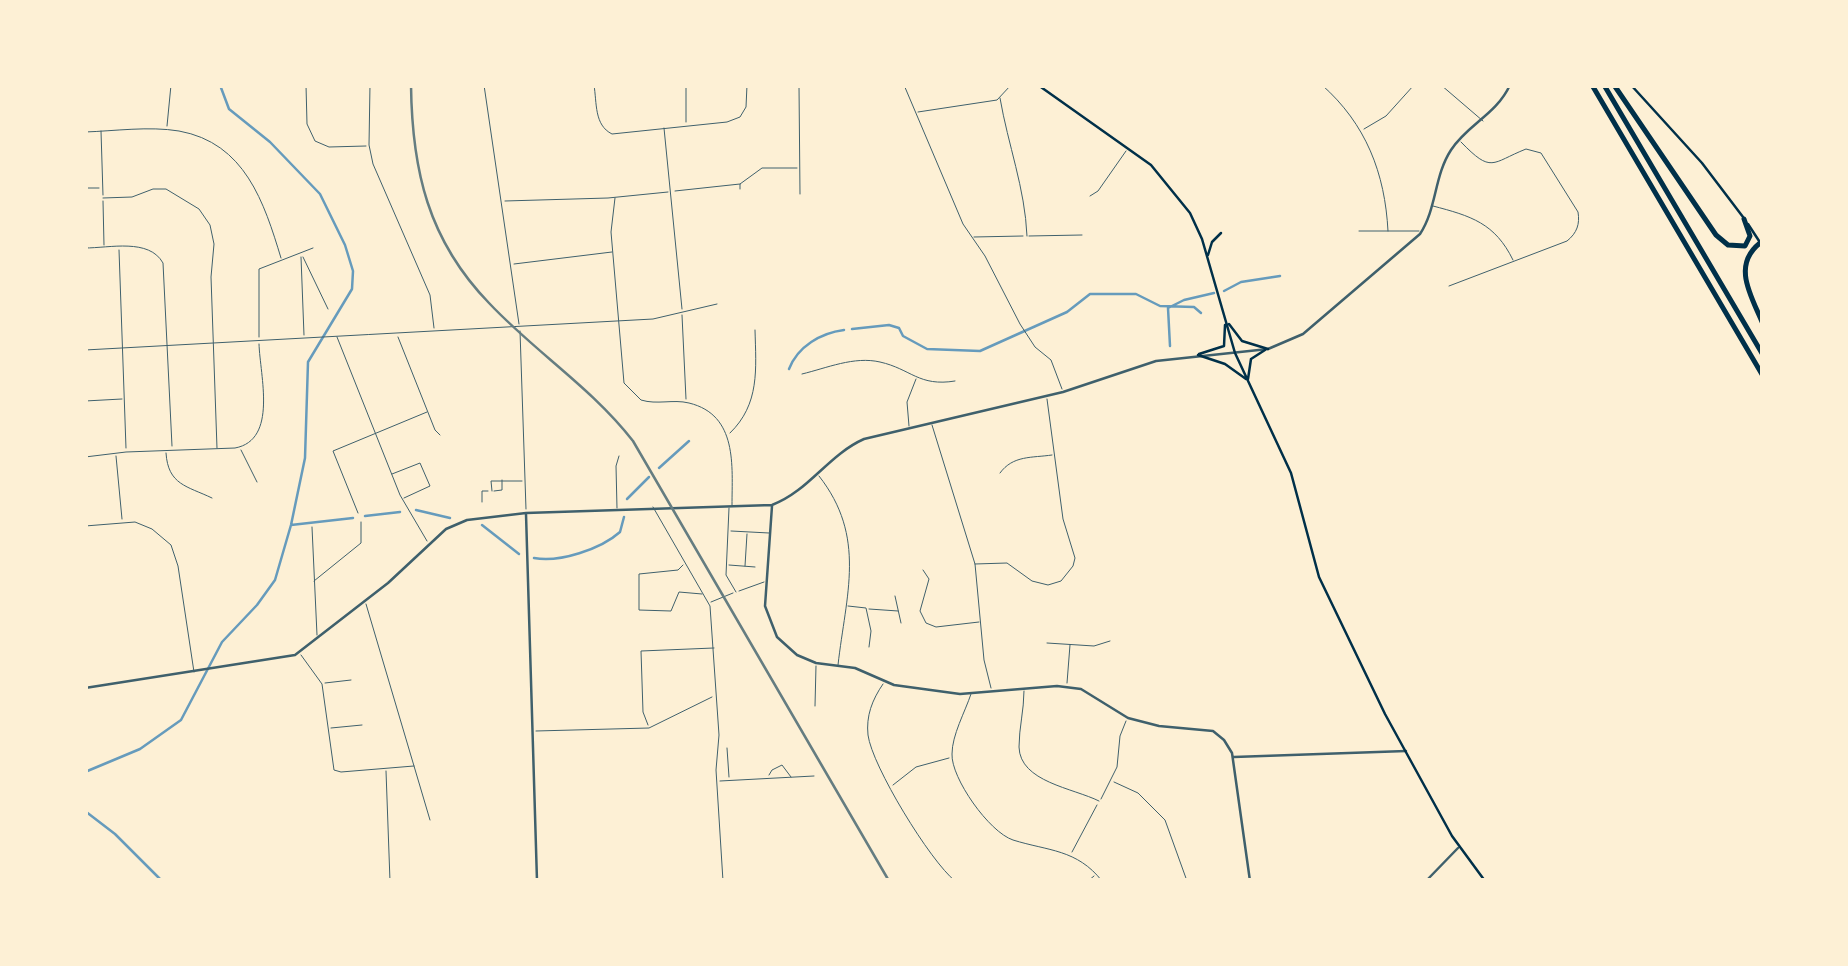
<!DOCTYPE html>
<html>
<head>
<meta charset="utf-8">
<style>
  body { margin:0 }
  #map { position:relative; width:1848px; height:966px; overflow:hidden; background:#fdf0d5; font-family:Mulish,sans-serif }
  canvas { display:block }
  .frame { position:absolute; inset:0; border:88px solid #fdf0d5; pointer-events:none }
</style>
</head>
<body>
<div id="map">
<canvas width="1848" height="966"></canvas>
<div class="frame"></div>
</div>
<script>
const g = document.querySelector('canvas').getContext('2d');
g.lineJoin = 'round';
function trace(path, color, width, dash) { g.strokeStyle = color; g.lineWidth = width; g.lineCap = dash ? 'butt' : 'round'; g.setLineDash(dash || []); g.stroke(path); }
const stream = new Path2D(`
  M1224,291l17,-9 39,-6
  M852,329l37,-4 10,3 4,8 24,13 53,2 87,-39 23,-18h46l24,12 34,1 7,6
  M1170,346l-2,-38 16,-8 30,-7
  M789,369c9,-23 32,-36 55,-39
  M659,468l30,-27
  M627,499l22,-22
  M416,510l34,8
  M365,516l35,-4
  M291,525l62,-7
  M482,525l37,29
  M534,558c25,5 67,-9 86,-26l4,-15
  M85,772l55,-23 41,-29 41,-78 35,-37 18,-25 16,-55 14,-67 3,-96 44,-73 1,-18 -8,-26 -25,-51 -50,-52 -41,-33 -9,-24
  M85,811l30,23 47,47`);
const minor = new Path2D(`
  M306,85l1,39 8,17 14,6 37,-1
  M370,85l-1,60 4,19 57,131 4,33
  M484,85l35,239
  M594,85c3,18 0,40 18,49l115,-12 13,-5 6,-10 1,-22
  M686,85v37
  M799,85l1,109
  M904,85l59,139 22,32 35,68 15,23 16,13 11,29
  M1322,85c44,39 63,88 66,146
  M1441,85l42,36
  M1000,98c8,47 25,90 27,138
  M918,112l79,-12 14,-15
  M167,126l4,-41
  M664,128l18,181
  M1364,129l22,-13 28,-31
  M101,131l2,64
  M85,132c30,-1 64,-6 94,-1 66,12 85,71 102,127
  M85,188h14
  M740,189v-5l22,-16h35
  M675,191l65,-7
  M1090,196l8,-5 28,-40
  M103,198l29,-1 21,-8h13l33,20 11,16 4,19 -3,33 6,171
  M615,198l-4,34 13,151 17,17c16,5 32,-1 48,3 49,12 43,63 43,102
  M103,201l1,44
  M505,201l103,-3 60,-6
  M1433,206c38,10 62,17 80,54
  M1359,231h60
  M1029,236l53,-1
  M974,237l49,-1
  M85,248c25,0 64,-10 78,15l9,183
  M119,250l7,198
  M301,257l3,78
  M303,257l25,52
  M514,264l98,-12
  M1449,286l118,-45c10,-8 13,-17 11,-29l-37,-59 -15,-4c-35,14 -34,25 -65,-7
  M682,315l4,84
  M520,331l6,178
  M259,337v-68l54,-21
  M337,337l63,158 27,46
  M398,337l37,93 5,5
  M85,350l568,-31 64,-15
  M802,374c25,-6 52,-18 78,-12 31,7 39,25 75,19
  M85,401l37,-2
  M932,425l43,139 9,96 7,28
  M909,426l-2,-24 9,-23
  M730,433c30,-29 26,-64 25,-103
  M241,450l16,32
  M166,453c2,32 21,33 46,45
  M116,456l6,63
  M85,457l41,-5 109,-4c43,-8 25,-72 24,-104
  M1000,473c13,-18 32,-15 52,-18
  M392,474l28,-11 10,23 -26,12
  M819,476c48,61 27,118 19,189
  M492,491l-1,-10h31
  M494,491l8,-1v-10
  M482,502v-11h6
  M653,507l57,99 9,129 -3,35 7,111
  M617,508l-1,-42 3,-10
  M729,508l-3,67 10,17
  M358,513l-25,-62 94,-39
  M85,526l50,-4 17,7 19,16 7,21 16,106
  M312,527l5,108
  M731,531l38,2
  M975,564l32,-1 25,18 16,4 13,-4 12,-15 2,-8 -12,-39 -16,-120
  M683,565l-5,5 -39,4v36l32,1 8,-19 23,2
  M729,565l26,2
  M745,566l2,-32
  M923,570l6,9 -9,32 6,12 10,4 43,-5
  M314,581l47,-38v-21
  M739,591l25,-9
  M895,596l6,27
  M711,602l22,-9
  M366,604l64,216
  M848,606l18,2 5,23 -2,16
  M869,609l29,2
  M1047,643l47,3 16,-5
  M301,655l21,29 12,86 7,2 73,-6
  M325,683l26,-3
  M1067,683l3,-38
  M883,684c-11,16 -17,32 -15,51 4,31 62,126 87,146
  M1024,691c0,19 -5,37 -5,56 1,35 54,41 80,54
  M971,694c-6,18 -19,41 -19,60 -1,24 37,78 61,86 35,11 64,9 89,41
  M815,706l1,-40
  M648,725l-5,-13 -2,-61 73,-3
  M331,728l31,-3
  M536,731l113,-3 63,-31
  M727,748l2,29
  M386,771l4,110
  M769,775l3,-5 10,-5 9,12
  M720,781l94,-5
  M1114,782l24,11 27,27 22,61
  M893,785l23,-18 33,-9
  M1101,799l16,-32 3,-31 6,-15
  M1072,852l25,-47
  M1088,881l6,-5`);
const tertiary = new Path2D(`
  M772,506l-7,100 12,31 20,18 19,8 39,5 39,17 66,9 97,-8 24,3 47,29 31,8 54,5 11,9 8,13 18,128
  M526,514l11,367
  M85,688l210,-33 93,-72 58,-54 21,-9 59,-7 246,-8c37,-14 56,-50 92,-66l199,-47 93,-31 112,-12 35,-15 117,-100c17,-26 14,-58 31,-84 17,-26 45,-35 59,-65
  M1234,757l172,-6
  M1426,881l32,-33`);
const secondary = new Path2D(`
  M1038,85l113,80 39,48 12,26 33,114 56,120 28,104 66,137 67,122 33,45
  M1631,85l71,78 41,54
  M1748,224l15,23
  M1208,255l4,-13 9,-9
  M1229,324l13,17 26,8
  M1199,354l25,-8 1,-21
  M1198,355l27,9 21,15
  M1248,379l3,-20 14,-9`);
const motorway = new Path2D(`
  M1592,85l171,291
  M1604,85l159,270
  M1614,85l102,150 12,10 17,1 5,-10 -6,-17
  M1760,243c-29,23 -8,54 3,81`);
const rail = new Path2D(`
  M411,85c1,85 17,155 78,218 46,49 102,84 144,138l256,440`);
trace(stream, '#669bbc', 2.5);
trace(minor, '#3f606c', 1);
trace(tertiary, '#3f606c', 2.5);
trace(secondary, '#003049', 2.5);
trace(motorway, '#003049', 5);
trace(rail, '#657d81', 2.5);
</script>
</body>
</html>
